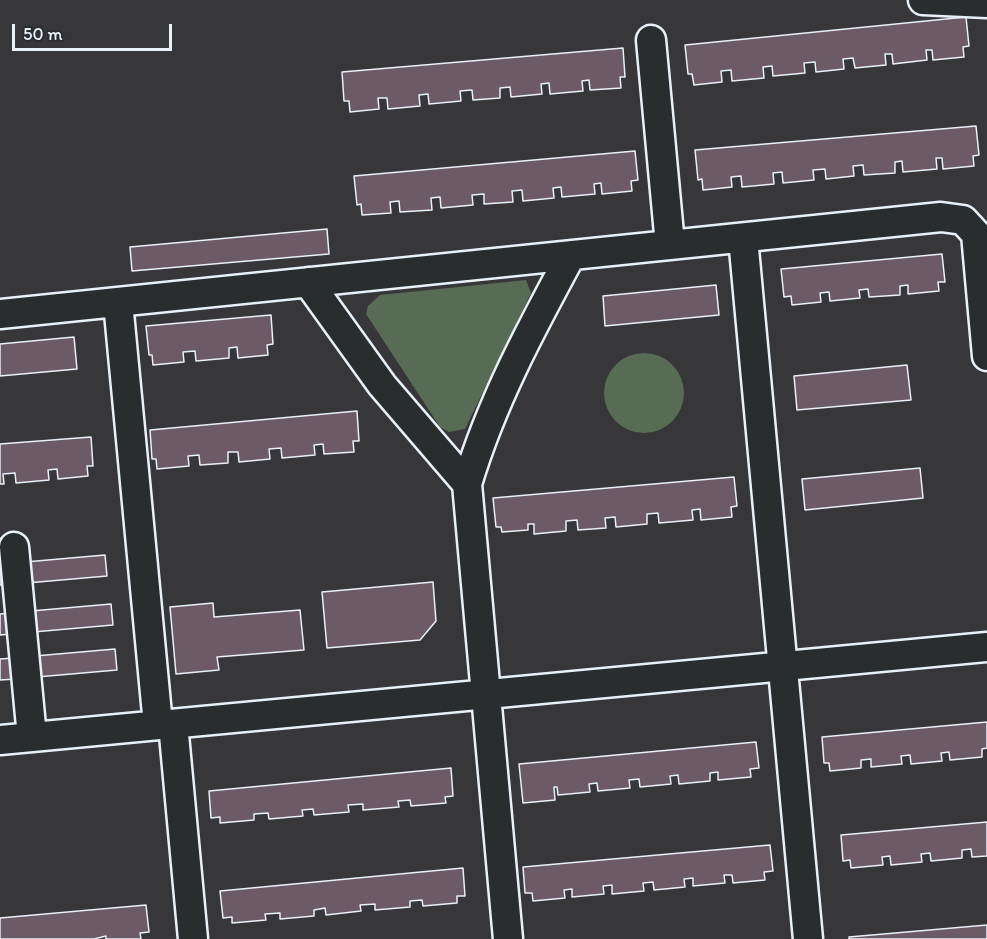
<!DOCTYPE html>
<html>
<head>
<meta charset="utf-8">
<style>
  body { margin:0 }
  #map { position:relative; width:987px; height:939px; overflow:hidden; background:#373639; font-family:Itim,sans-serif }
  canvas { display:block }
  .scale { position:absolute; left:12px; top:24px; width:160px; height:27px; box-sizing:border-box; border:3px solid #e8f1f8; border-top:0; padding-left:8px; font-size:18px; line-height:21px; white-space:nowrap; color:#e8f1f8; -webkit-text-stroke:4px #2a2d2e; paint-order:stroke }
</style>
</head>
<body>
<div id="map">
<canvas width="987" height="939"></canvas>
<div class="scale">50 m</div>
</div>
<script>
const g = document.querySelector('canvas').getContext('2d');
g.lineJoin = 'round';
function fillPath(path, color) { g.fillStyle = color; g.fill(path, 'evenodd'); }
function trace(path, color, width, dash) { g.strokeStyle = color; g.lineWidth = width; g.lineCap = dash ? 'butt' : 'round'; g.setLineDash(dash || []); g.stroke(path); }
const green = new Path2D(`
  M526,280l5,13 -66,136 -16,3 -9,-5 -74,-113 2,-8 12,-11z
  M604 393a40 40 0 1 1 80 0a40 40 0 1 1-80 0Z`);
const building = new Path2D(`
  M966,17l3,29 -6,1 1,10 -31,3 -1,-10h-6l1,10 -34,4 -1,-10h-7l1,11 -31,3 -2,-10 -10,1 1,10 -28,3 -1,-10 -11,1 1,10 -32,3 -1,-10 -9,1 1,11 -32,3 -1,-11 -10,1 1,11 -28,3 -2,-11h-4l-3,-29z
  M623,48l2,29h-5l1,11 -31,2 -1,-10 -7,1 1,10 -33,3 -1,-11 -8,1 1,10 -31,3 -1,-10 -10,1v10l-27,2 -1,-10 -12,1 1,10 -32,3 -1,-10 -9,1 1,11 -32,3 -1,-11h-9l1,11 -29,3 -1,-11h-5l-2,-29z
  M976,126l3,29 -6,1 1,10 -31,3 -1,-11h-6l1,11 -34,3 -1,-11 -7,1v11l-31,2 -1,-10 -10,1 1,10 -28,3 -1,-10 -12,1 1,10 -31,3 -1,-11 -9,1 1,11 -32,3 -1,-11 -10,1 1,10 -29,3 -1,-11 -4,1 -3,-30z
  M635,151l3,29 -7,1 1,10 -30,3 -1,-11 -7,1 1,10 -33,3 -1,-10 -8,1 1,10 -31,3 -1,-11 -10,1 1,11 -29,2v-10l-12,1 1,10 -32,3 -1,-11 -9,1 1,12 -32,2 -1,-11 -9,1 1,11 -29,2 -1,-11 -4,1 -3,-29z
  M327,229l2,25 -197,17 -2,-24z
  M942,254l3,28h-7l1,9 -31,3v-9l-8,1v9l-31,2 -1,-8 -9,1 1,8 -30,3 -1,-9 -9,1 1,9 -29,3 -1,-9 -7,1 -3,-28z
  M716,285l3,30 -114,11 -2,-30z
  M271,315l2,29 -6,1 1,10 -30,3 -1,-11 -8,1v10l-33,3 -1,-10 -12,1 1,10 -31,3 -1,-10h-3l-3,-29z
  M74,337l3,32 -77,7v-32z
  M907,365l4,35 -114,10 -3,-34z
  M357,411l2,30h-6l1,11 -30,2 -1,-10 -9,1 1,10 -33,3 -1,-10 -12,1 1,10 -31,3 -1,-10h-10v11l-28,2 -1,-10 -11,1 1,10 -32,3 -1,-10h-4l-2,-29z
  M91,437l2,29h-6l1,10 -30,3 -1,-10 -9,1 1,10 -33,3 -1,-10 -12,1 1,10h-4v-40z
  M920,468l3,30 -118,12 -3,-31z
  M734,477l3,29 -6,1 1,10 -31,3 -1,-11 -8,1 1,10 -34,3 -1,-10 -11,1v10l-31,3 -1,-10 -10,1 1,10 -28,2 -1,-10 -11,1v10l-32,3v-10h-6v6l-26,2 -1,-5h-5l-3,-29z
  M105,555l2,21 -80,7 -2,-21z
  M0,564h4l2,21h-6z
  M433,582l3,39 -16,19 -93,8 -5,-56z
  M213,603l1,14 86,-7 4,40 -87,7 2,13 -43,4 -6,-67z
  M111,604l2,21 -80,7 -2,-21z
  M10,613l2,21 -12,1v-21z
  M115,649l2,21 -80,7 -2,-21z
  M14,658l2,21 -16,1v-21z
  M987,722v26l-5,1v8l-32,3 -1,-8 -8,1 1,8 -31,3 -1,-9 -9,1 1,8 -31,3v-8l-10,1v8l-31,3 -1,-8h-5l-2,-26z
  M756,742l3,26 -9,1 1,8 -33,3v-8l-8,1v8l-31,3 -1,-9 -8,1 1,8 -31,3 -1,-8 -10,1 1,8 -32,3 -1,-8 -8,1 1,8 -32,3 -1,-8h-3l1,13 -32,3 -4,-39z
  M451,768l2,28 -8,1 1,6 -35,3 -1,-6 -12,1 1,6 -36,3v-6l-15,1 1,7 -35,3 -1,-6 -11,1 1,6 -34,3 -1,-6 -14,1v6l-34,3v-6l-9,1 -2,-27z
  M987,822v34l-15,1 -1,-8 -9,1v8l-31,3 -1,-8 -9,1 1,8 -31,3 -1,-9 -8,1 1,8 -32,3 -1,-8 -7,1 -2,-26z
  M770,845l3,26 -9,1 1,8 -32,3 -1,-8h-8l1,8 -32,3v-8l-9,1 1,8 -31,3 -1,-8 -10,1 1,8 -32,3v-9l-9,1 1,8 -32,3v-8l-8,1 1,8 -32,3 -1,-8h-7l-2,-26z
  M463,868l2,28h-8v7l-34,3 -1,-6 -12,1v6l-35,3v-6l-15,1 1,6 -35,4 -1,-7 -11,2v6l-34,3v-6l-15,1 1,6 -34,3v-6l-9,1 -3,-27z
  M146,905l3,27 -9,1 1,6h-35v-3l-12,3h-94v-21z
  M987,925v14h-138v-2z`);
const minor = new Path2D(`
  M923,0l64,3
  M651,40l19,205
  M743,238l65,701
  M308,282l74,103 85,99
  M118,302l40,423
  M0,314l941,-97 22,3 13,14 11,122
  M14,547l18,190
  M173,724l20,215
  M0,740l987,-93
  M508,939l-41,-455c24,-81 64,-155 104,-229`);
fillPath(green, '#586b55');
fillPath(building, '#6c5b65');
trace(building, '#e8f1f8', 1.5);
trace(minor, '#e8f1f8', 33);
trace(minor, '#2a2d2e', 28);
</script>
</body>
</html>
